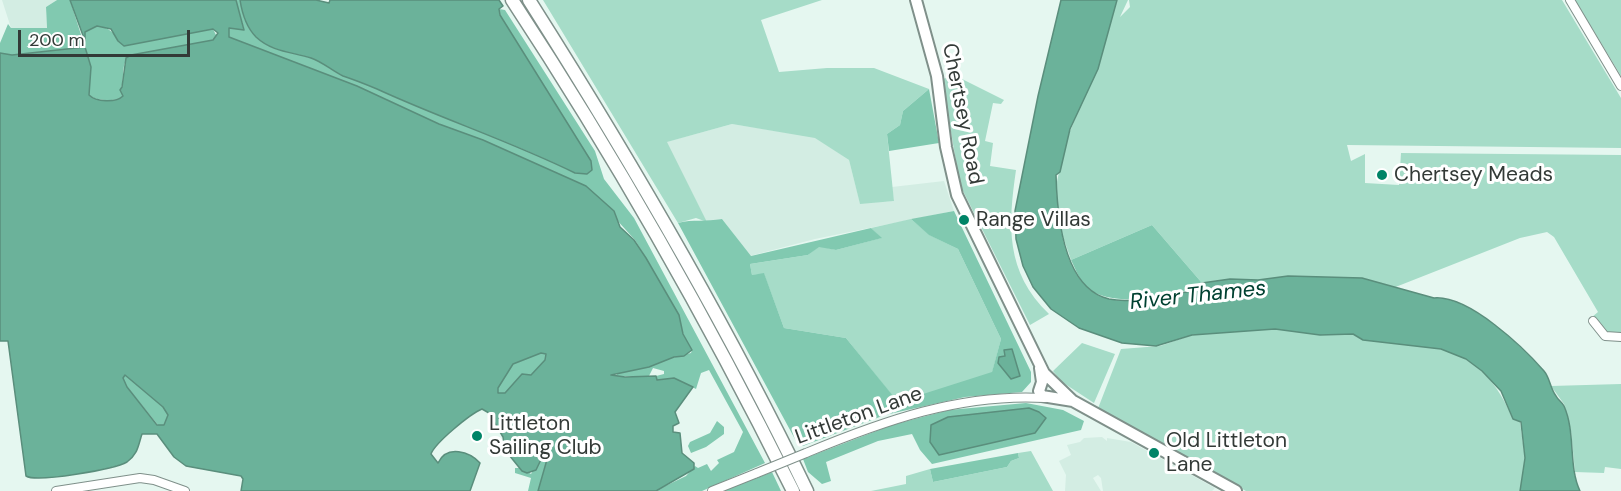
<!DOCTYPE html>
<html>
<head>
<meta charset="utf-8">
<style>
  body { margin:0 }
  #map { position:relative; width:1621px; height:491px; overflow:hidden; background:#e5f7f0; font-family:"DM Sans",sans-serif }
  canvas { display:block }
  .scale { position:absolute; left:18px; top:30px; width:172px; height:27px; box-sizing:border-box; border:3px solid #333a37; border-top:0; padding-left:8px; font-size:18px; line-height:21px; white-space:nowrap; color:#333a37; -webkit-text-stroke:4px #fff; paint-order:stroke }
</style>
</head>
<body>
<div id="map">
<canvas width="1621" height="491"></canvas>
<div class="scale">200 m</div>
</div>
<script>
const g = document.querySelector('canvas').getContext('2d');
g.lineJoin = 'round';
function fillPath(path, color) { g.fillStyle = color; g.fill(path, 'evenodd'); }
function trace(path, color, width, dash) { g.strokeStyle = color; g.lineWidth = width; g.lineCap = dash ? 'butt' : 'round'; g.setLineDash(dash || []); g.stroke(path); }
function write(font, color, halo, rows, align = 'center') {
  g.font = font + ' "DM Sans",sans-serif'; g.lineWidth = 6; g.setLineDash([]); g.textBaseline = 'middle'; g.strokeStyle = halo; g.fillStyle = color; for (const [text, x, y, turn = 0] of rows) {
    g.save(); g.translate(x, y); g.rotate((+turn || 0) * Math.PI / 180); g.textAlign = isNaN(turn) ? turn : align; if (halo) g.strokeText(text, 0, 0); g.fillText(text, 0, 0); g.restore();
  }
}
const built = new Path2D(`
  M2,0h55l-11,7 1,21 -23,1 -13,-1z
  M732,124l83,13 34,23 11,43 34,-2 -2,-14 52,-6 10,30 -139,28 -65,17 -28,-37 -15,3 -41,-80z
  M1102,437l5,4v-3l24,4 84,46 -3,3h-109l-2,-13 -3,-3 -5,3 8,13h-36l1,-16 -7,-14 12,-6 -4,-10 13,-3 4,-4z`);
const green = new Path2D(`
  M543,0h279l-61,20 18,52 48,-4h47l55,21 -26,22 -3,14 -13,9 7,67 -34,3 -11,-44 -34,-22 -83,-14 -65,18 40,80 -11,-4 -18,5z
  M1115,0h13l-8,17 10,-10 -1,-7h433l59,98v50l-274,-3 4,16 14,-7v29l34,2 2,-32 220,2v180l-10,1 -19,-19 6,-5 -44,-75 -7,-5 -27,6 -127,50 -31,-10 -160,5 -50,-58 -81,35 -13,-38 -2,-36 10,-45 36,-87z
  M1575,0h46v76z
  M952,77l8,1 44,22 -3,4 -8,-1 -8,38 8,2 -3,23 26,4c-8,55 -11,102 33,144l-19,11 -70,-140 -18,-106z
  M911,219l19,16 28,14 43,90 -9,34 -94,30 -52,-65 -62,-10 -20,-54 -12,1 -2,-11 58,-9 11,-9 17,4 45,-12 -10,-10z
  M1275,329l45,6 33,-1 10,6c73,5 118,4 150,79l7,3 5,36 -5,33h-274l-149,-80 24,-62 39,-3 32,-11z
  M1082,343l33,11 -21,49 -32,-21 -9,-11z
  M1621,384v85l-16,-2 -1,6 -29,-1 -4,-41 -7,-27 -13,-18z
  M1031,451l22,40h-182l35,-7v-8l24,-7 3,13 74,-15 4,-6 8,-3 -1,-5z`);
const forest = new Path2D(`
  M57,0h13l13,41 2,-10c18,-11 28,0 39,15l89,-17 4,8 -3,3 -83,15c-12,8 -5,25 -11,36l3,2 -1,4c-8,5 -26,4 -33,-2l2,-28 -6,-20 -73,8 -12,-2v-10l8,-19 3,4h36l-1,-21z
  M236,0h4c2,13 6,27 16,37 16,15 36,15 55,21 12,4 21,13 32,18 12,4 22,8 34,13 65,30 133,52 198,84l12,1 5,-4 -1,-9 -91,-146 -1,-6 6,1 90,141 9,28 30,39 131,245 -63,28h-47l31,-15 9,-10 3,2 9,-4 4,7 8,-8 -2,-3 17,-8 9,-20 -34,-62 -8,3 -5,16 -22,-11 -18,2v-4l8,-2v-3l-11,-3 -4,8h-32v-4c27,-2 48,-14 74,-19l1,-3 -9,-16 -4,-19 -33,-57 -11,-18 -49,-54 -103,-46 -44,-16 -82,-38 -128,-49v-9l15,1z
  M929,89l10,54 -50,8 -2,-17 13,-9 3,-14z
  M954,211l77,161v10l-9,10 -57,5 -80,18 -82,31 -7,-5 -118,-218c15,-4 28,-1 44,-4l29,37 120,-28 11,10 -46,12 -17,-3 -11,8 -58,9 2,11 12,-2 20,55 62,10 52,64 94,-30 9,-33 -43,-90 -29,-14 -18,-16z
  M1152,225l50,58c-25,15 -89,25 -113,6 -9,-7 -13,-19 -18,-29z
  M541,353l5,1 -1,6 -14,15 -7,-1 -19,19h-7v-5l15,-24z
  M125,375l38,32 5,8 -4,10h-6l-31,-38 -5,-9z
  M1026,403l37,7 21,11 -3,9 -149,34 -12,-14 -8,-16 -34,7 -52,21 5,19 -9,3 -14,-12 -5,-13 89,-34 57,-15z
  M717,421l7,6v7l-18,13 -15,6 -3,-7 2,-4 20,-9z
  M546,449l5,2 -13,40h-10l3,-13 -16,-5v-5h7l9,6z
  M1018,453l1,5 -8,3 -4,6 -74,15 -3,-13z
  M772,472l9,19h-58z`);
const water = new Path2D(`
  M70,0h166l8,30 -15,-2v9l128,49 82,38 44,16 103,46 28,25 6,16 14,13 12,18 33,57 4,19 9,16 -8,6 -10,1 -25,10 -38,8 14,2 31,-1 1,4 17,-2 19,9 -18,25 4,11 -6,3v6l7,1 2,20 12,10v6l-38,22h-118l12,-42h-4l-10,21 -9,3 -5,-2 -17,-21 -2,-13 -14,-24 -7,-4c-12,5 -47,34 -51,45l7,9c9,-19 32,-11 42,0l-10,28h-229l2,-12 -2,-3 -55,-10 -12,-9 -17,-23h-15c-4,12 -4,20 -15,28 -12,7 -90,21 -101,14l-18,-135h-8v-288l12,2 73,-8 6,20 -2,28c7,7 27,8 34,1l-3,-6 2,-3 4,-29 5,-3 82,-15 5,-7 -5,-4 -89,17 -6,-5 -7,-12 -14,-3 -12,6v9zM541,353l5,1 -1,6 -14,15 -9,-1 -17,19h-7v-5l15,-24zM125,375l38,32 5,8 -4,10h-7l-30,-38 -4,-9z
  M240,0h76l13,3 1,-3h169l4,6 -4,3 1,6 91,146 1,9 -5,4 -12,-1c-65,-32 -133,-54 -198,-84 -12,-5 -22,-9 -34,-13 -11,-5 -20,-14 -32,-18 -19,-6 -39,-6 -55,-21 -10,-10 -14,-24 -16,-37z
  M1061,0h56l-19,69 -28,60 -10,43 -4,3c1,38 6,113 53,124 24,5 53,-4 78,-7l1,-3h7l7,-6 28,-4 28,1 30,-4 74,2 72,20c35,-3 90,50 110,73 6,7 6,17 12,25 2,4 6,6 8,10 12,27 4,60 16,85h-60l5,-33 -4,-36 -8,-3 -12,-28 -19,-20 -16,-12 -25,-10 -78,-9 -10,-6 -33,1 -45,-6 -83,6 -36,11 -34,-3 -43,-15 -28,-19 -18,-22 -10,-21 -7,-27 -1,-28 23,-115z
  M1012,349l8,27 -9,3 -13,-16 1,-6 6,-1 -1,-6z
  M1029,408l10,4 7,6 -11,15 -96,22 -9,-13 1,-17 17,-8z`);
const minor = new Path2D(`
  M1570,0l51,86
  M1593,321l12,15 16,1
  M806,453c77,-32 155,-60 239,-55
  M56,491l84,-13 14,2 31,11
  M712,491l45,-18`);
const major = new Path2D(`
  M916,0l21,76 9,71 11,48 87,178 29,28
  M1040,368l2,14 -3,9 3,5 31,5 163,90`);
const highway = new Path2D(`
  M512,0c104,158 197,322 281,491
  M529,0c101,159 196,321 278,491`);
const minorBridge = new Path2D(`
  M757,473l49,-20`);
const markers = [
  [1382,175,6,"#008467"],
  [964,220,6,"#008467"],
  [477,436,6,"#008467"],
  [1154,453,6,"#008467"]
];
const streetNames = [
  ["Chertsey Road",962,114,79],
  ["Littleton Lane",859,416,-20]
];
const poiNames = [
  ["Chertsey Meads",1394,175],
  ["Range Villas",976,220],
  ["Littleton",489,424],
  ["Sailing Club",489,448],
  ["Old Littleton",1166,441],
  ["Lane",1166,465]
];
const waterNames = [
  ["River Thames",1198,296,-6]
];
fillPath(built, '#d3ede3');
fillPath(green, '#a6dcc8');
fillPath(forest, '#81c9b0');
fillPath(water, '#6bb29a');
trace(water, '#5a8e7c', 1.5);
trace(minor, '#7f908a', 10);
trace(major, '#7f908a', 14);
trace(highway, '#7f908a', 15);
trace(minor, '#fff', 8);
trace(major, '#fff', 10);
trace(highway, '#fff', 12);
trace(minorBridge, '#7f908a', 10, []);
trace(minorBridge, '#fff', 8);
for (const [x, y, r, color] of markers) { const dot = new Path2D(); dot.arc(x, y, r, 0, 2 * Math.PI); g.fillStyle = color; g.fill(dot); trace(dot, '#fff', 2); }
write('21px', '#333a37', '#fff', streetNames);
write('21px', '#333a37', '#fff', poiNames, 'left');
write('italic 22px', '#004131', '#fff', waterNames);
</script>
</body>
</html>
